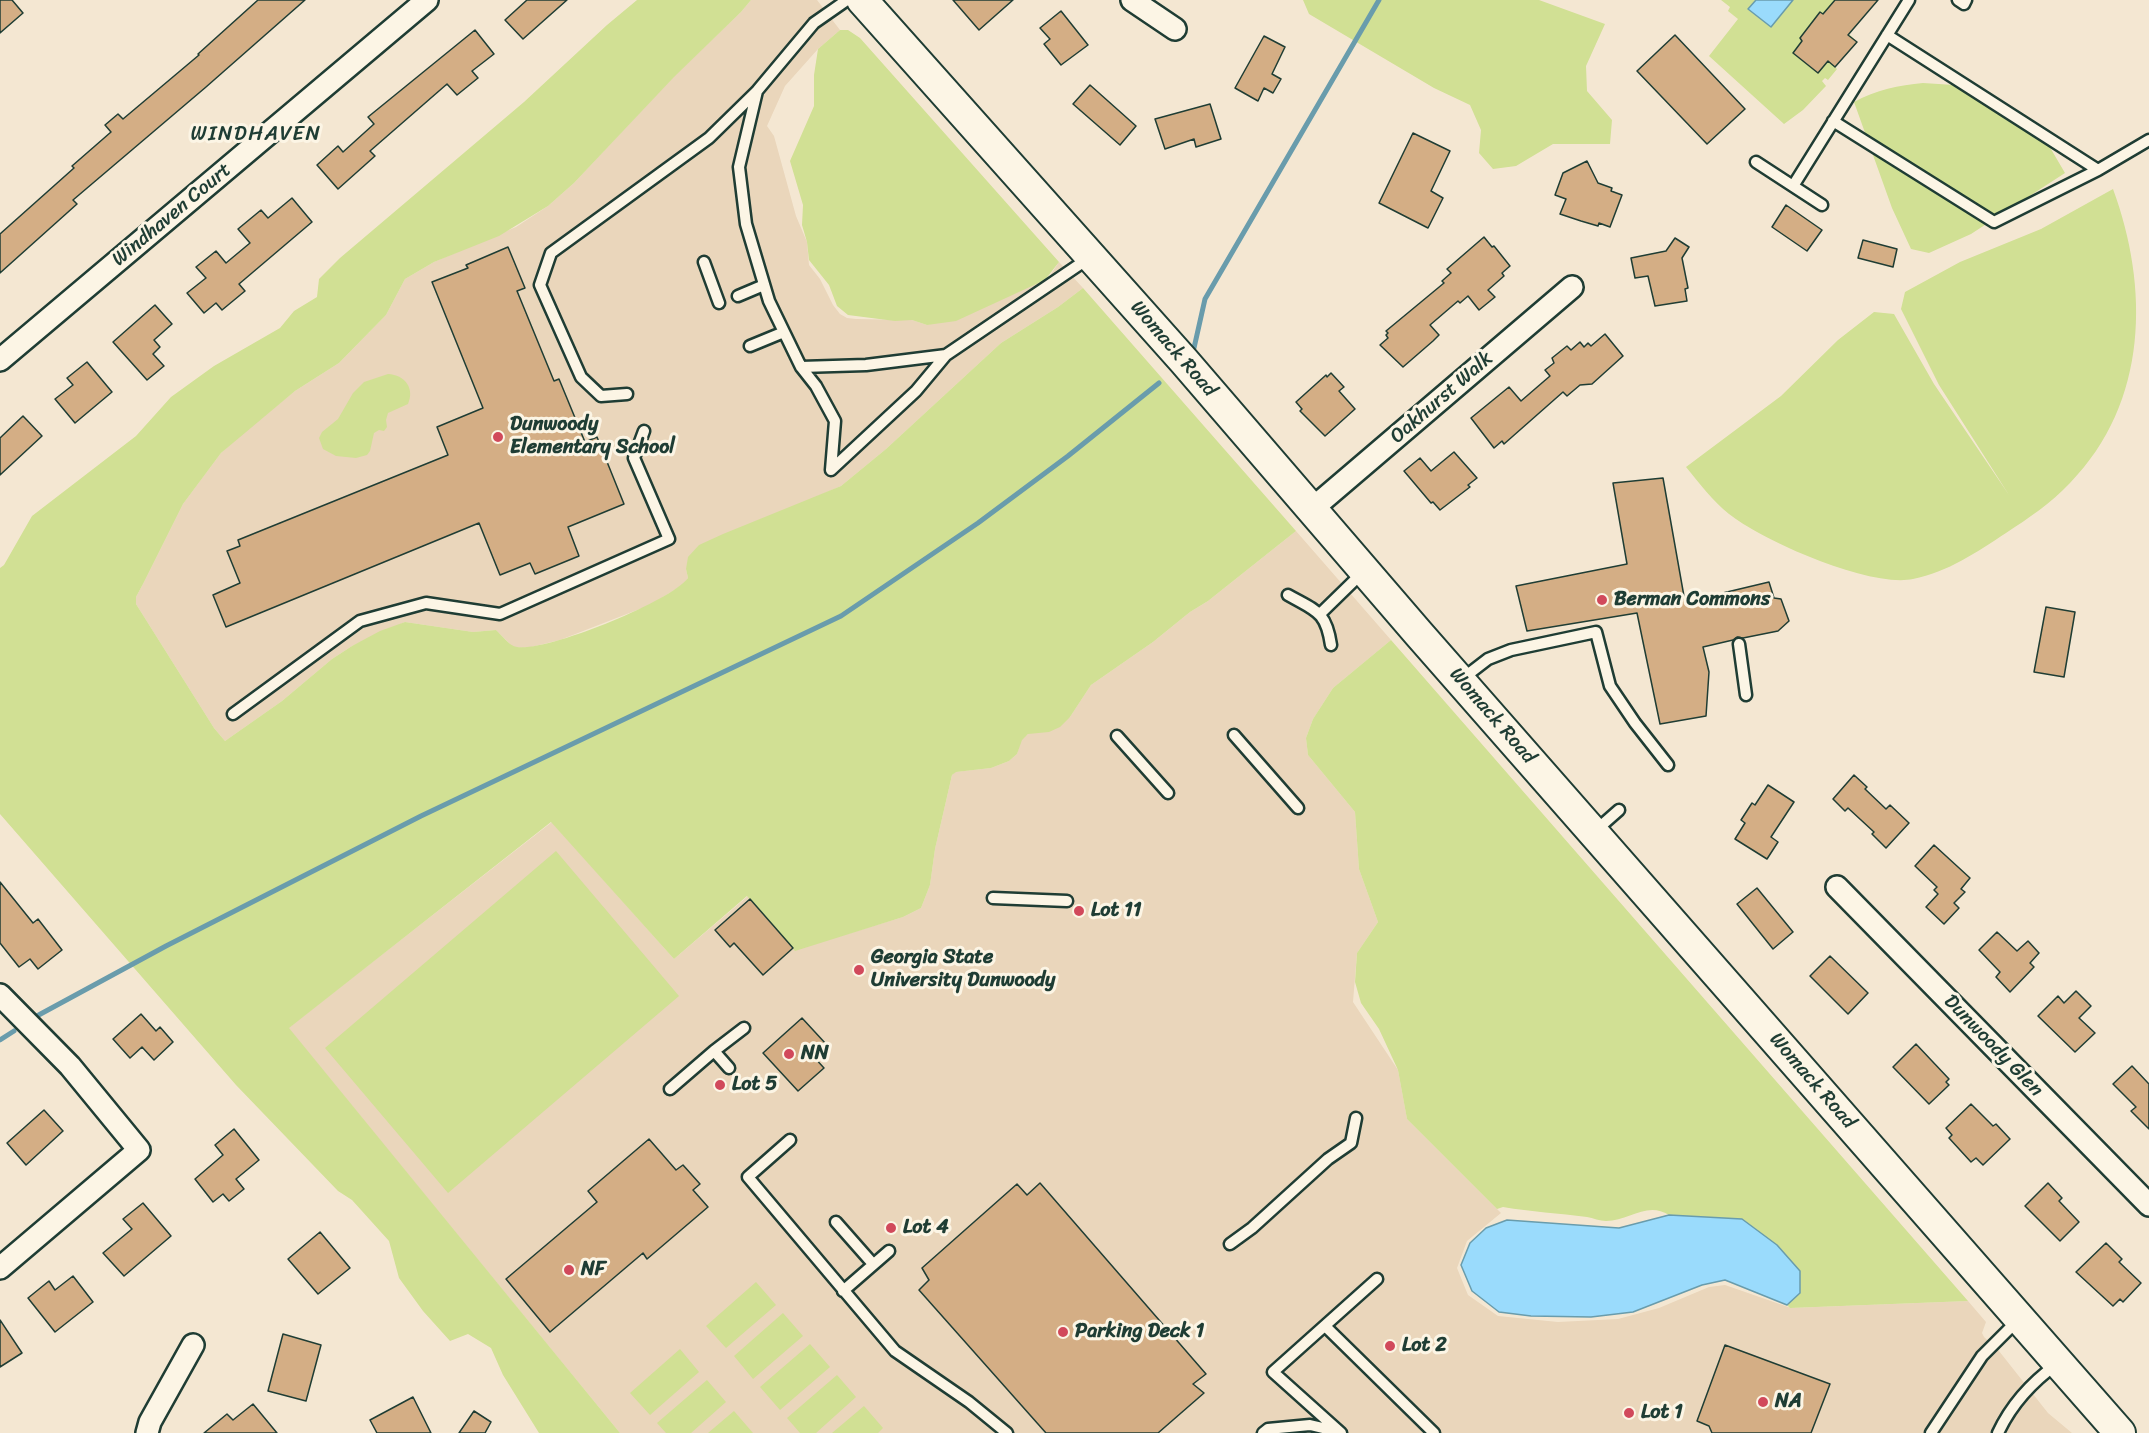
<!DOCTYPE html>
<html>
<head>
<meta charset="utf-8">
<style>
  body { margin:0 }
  canvas { display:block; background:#f4e7d2 }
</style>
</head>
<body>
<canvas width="2149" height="1433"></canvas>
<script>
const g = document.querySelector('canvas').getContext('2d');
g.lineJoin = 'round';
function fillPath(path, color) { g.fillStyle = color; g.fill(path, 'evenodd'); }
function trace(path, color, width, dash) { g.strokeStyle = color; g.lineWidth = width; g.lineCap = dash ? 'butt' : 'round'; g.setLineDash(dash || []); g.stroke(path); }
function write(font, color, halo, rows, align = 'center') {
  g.font = font + ' Sriracha,sans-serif'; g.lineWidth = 6; g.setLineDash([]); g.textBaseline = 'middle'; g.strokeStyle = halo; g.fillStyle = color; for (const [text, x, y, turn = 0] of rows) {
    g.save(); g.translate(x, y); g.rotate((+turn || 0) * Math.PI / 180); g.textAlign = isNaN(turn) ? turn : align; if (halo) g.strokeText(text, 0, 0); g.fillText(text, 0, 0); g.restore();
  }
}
const built = new Path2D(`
  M751,0h66l23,30 -22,19 -33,37 -18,40 7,10 22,80 11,26 2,23 11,14 13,26 7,9 7,4 9,1 56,1 15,5 122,-48 10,-15 24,26 -25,19 -57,36 -115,106 -45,37 -34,15 -121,68 2,9 -4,6 -34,21 -90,35 -33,8 -14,-1 -17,-17 -23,2 -68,-10 -53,24 -20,13 -50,42 -57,40 -11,-13 -78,-124v-7l7,-13 40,-80 17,-23 21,-28 22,-20 52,-42 44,-28 47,-48 19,-36 29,-17 82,-35 32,-21 26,-23 100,-107 67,-64z
  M1296,531l95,109 -58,48 -20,31 -7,19 2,17 47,57 4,57 19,53 -21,31 -4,49 45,68 9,49 94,94 -34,28 -10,27 11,27 30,21 60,6 60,-3 41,-11 50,-21 16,-2 66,23 177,-7 18,21 -4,11 2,4 15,14 49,62 24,20h-1452l-332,-405 264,-206 122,137 74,-63 47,54 108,-33 18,-9 9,-23 5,-36 17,-74 3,-3 36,-4 18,-7 8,-7 4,-14 7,-6 42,-17 21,-32 62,-43 37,-30 18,-11z`);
const green = new Path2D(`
  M637,0h114l-10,12 -67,65 -100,106 -26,23 -49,30 -65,26 -29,17 -19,36 -47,48 -44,28 -74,62 -38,51 -40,80 -7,13v7l78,124 11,13 57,-40 50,-42 20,-13 28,-15 25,-9 68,10 23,-2c6,5 13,16 21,17 29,5 153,-45 171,-69l-2,-9 2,-12 11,-12 24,-11 118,-48 45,-37 115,-106 57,-36 25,-19 213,243 -88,70 -18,11 -37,30 -62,43 -21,32 -10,10 -11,5 -21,2 -6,6 -5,14 -8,7 -18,7 -35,4 -4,3 -17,74 -5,36 -9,23 -18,9 -108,34 -48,-55 -73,63 -123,-137 -262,206 331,405h-81l-36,-58 -12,-27 -23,-14 -18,7 -27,-30 -24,-33 -10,-37 -37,-41 -14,-9 -102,-106 -236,-271v-246l4,-3 28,-49 104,-80 35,-39 43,-31 66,-38 14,-17 23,-14 2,-18 21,-21 184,-156 83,-77z
  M1303,0h236l66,24 -19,42 1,25 25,29 -2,24h-57l-37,22 -23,3 -14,-16 2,-23 -11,-25 -36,-17 -125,-74z
  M1721,0h157l-29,34 8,8 -22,25 2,2 -9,11 -3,-2 -3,3 4,5 -23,24 -19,14 -75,-68 29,-37 -10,-8 2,-4z
  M840,30h8l12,8 199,224 -14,18 -89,41 -29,4 -15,-5 -17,1 -47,-6 -11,-9 -8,-21 -20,-25 -2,-18 -5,-17 1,-20 -13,-44 24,-55v-31l4,-26z
  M1923,83l31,2 17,4 66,42 11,13 17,29 -94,61 -42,19 -18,-4 -19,-41 -38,-106c22,-12 45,-17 69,-19z
  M2113,189c36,98 36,213 -43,294 -19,20 -41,35 -64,50 -29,19 -58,39 -93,46 -43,9 -150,-38 -184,-65 -16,-13 -30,-31 -43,-47l95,-71 57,-56 36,-28 20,2 40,70 75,111 -70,-110 -38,-76 4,-17 55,-30 81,-33z
  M388,374c17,1 27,14 20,30l-20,9 -2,7 1,7 -3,4 -5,-1 -5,3 -4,18 -3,4 -11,3 -20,-2 -13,-7 -4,-11 3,-6 16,-13 15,-26 11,-11z
  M1391,640l577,661 -178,7 -3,-3 13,-12 -58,-74 -73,-4c-22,-14 -40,6 -63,6 -6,0 -13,-3 -19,-4 -28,-4 -56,-5 -84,-10l-6,2 -90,-90 -9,-49 -19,-41 -18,-26 -6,-21 2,-29 21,-31 -19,-53 -4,-57 -47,-57 -2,-17 7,-19 20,-31z
  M556,851l123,145 -231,197 -123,-145z
  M756,1282l20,23 -50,43 -20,-22z
  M783,1313l20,23 -50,43 -19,-23z
  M810,1344l20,23 -50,43 -20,-23z
  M680,1349l19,23 -49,43 -20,-22z
  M837,1375l19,22 -40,36h-16l-13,-15z
  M707,1380l19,22 -35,31h-25l-9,-10z
  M864,1406l19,22 -5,5h-46z
  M734,1411l19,22h-45z`);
const water = new Path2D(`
  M1756,0h37l-22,27 -23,-18z
  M1669,1215l73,4 35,26 23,26v22l-13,12 -62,-25 -23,5 -69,27 -42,5 -60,-1 -32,-4 -27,-21 -11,-26 9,-22 16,-15 21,-8 112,8z`);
const stream = new Path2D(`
  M1194,348l11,-49 174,-299
  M35,1017l131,-71 255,-130 420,-200 137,-93 90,-67 91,-73
  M0,1040l14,-9`);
const building = new Path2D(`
  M0,0h12l11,13 -23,20z
  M258,0h47l-99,87 -133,113 4,4 -77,69v-39l74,-66 -2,-2 39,-34 -6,-7 13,-11 5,5 76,-64 -1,-1z
  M527,0h40l-44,39 -18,-19z
  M953,0h60l-34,30z
  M1835,0h43l-30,35 9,7 -22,25 -7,-6 -10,12 -25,-20 9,-12 -2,-3 20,-26 3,2z
  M1061,11l27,34 -27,20 -17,-21 6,-5 -10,-11z
  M475,30l19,24 -22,17 6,7 -21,17 -10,-11 -77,67 5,5 -37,33 -21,-24 21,-19 5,6 31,-28 -6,-7z
  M1675,35l70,74 -38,35 -70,-73z
  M1264,36l21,11 -13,27 9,5 -8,14 -9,-5 -6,13 -23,-13z
  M1090,85l46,41 -16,19 -47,-41z
  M1210,104l11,35 -25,8 -2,-8 -29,10 -10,-30z
  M1413,133l37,18 -19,40 12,7 -15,30 -49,-25z
  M1587,161l11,22 14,5 -1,3 11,4 -12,32 -11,-4 -1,3 -17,-5 -21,-7 6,-15 -11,-4 8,-22z
  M292,198l20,24 -73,62 6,7 -23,19 -6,-7 -12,10 -17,-20 19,-15 -10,-11 20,-16 10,12 24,-20 -12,-14 23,-19 7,8z
  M1786,205l36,25 -15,21 -35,-24z
  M1484,237l8,10 2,-1 16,20 -8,7 2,3 -16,14 7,7 -16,13 -11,-14 -8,7 -2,-2 -28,24 9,10 -6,6 -30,26 -23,-22 8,-7 -2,-3 2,-2 -2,-2 58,-48 -2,-2 9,-8 -4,-4z
  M1675,238l14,9 -7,11 6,30 -3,1 2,12 -32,5 -7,-30 -13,2 -4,-20 35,-7z
  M1863,240l34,9 -4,18 -35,-9z
  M508,247l17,41 -8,3 37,90 5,-2 26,63 12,-5 27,67 -56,23 11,29 -44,18 -5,-11 -30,12 -21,-52 -253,104 -13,-32 27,-12 -13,-32 13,-5 -2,-6 210,-85 -11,-28 46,-19 -51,-126 36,-14 -2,-3z
  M155,305l17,19 -18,16 6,7 -7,7 11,12 -17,14 -34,-38z
  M1605,334l18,22 -31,28 -12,1 -13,11 -4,-4 -59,52 -2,-3 -8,7 -23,-30 38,-31 12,14 29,-25 -5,-6 9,-7 -2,-5 15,-12 4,4 9,-8 4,5 4,-4 3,3z
  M87,362l25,30 -37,31 -20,-24 18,-14 -6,-7z
  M1331,373l13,14 -5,4 16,18 -30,27 -25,-25 2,-2 -6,-7 30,-27 1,2z
  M23,416l19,20 -42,39v-37z
  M1454,452l23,26 -9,7 2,2 -30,23 -7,-8 -2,1 -27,-32 16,-13 11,13z
  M1663,478l22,124 84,-20 5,16 7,1 8,22 -11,10 -35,7 -6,-1 -4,3 -30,7 6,25 -3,44 -46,8 -23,-111 -110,18 -11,-45 111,-22 -14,-81z
  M2046,607l29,5 -11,65 -30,-5z
  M1854,775l13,12 -2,2 21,20 4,-4 19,18 -23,25 -14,-14 2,-2 -26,-24 -3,3 -12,-12z
  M1768,785l26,17 -23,35 7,5 -11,17 -32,-20 10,-16 -4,-3 11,-17 3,2z
  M1934,845l36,33 -9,11 4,3 -11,11 5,5 -15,16 -18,-17 12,-13 -4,-4 3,-3 -22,-21z
  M0,882l33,41 5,-4 24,31 -24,19 -8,-10 -11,8 -19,-24z
  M1757,888l36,44 -20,17 -36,-45z
  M750,899l43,49 -30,27 -29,-32 -4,4 -15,-17z
  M1997,932l20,19 11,-10 11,12 -9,10 4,4 -24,25 -14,-15 4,-5 -21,-22z
  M1830,956l38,37 -20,21 -38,-38z
  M2076,991l15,15 -12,12 16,15 -20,19 -37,-36 20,-20 6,7z
  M141,1014l15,17 4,-4 13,15 -19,18 -12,-13 -12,11 -17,-19z
  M802,1018l24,26 -13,12 11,12 -26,23 -35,-38z
  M1916,1044l33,35 -3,3 3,3 -20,19 -36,-37z
  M2132,1066l17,18v45l-18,-18 5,-4 -23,-23z
  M1971,1104l22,22 3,-2 14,15 -27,26 -7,-7 -5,4 -22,-24 3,-3 -6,-7z
  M44,1110l19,21 -37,34 -19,-22z
  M234,1129l25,31 -23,19 8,10 -15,12 -6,-7 -10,8 -18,-23 28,-24 -8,-10z
  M649,1139l27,31 7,-5 17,19 -7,6 15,17 -61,52 -4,-6 -93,79 -44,-53 91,-77 -9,-11z
  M1040,1183l166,191 -13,10 11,9 -46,40h-112l-127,-143 10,-10 -7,-12 95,-84 10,11z
  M2048,1183l14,15 -3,3 20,21 -19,19 -35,-35z
  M143,1203l28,33 -47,40 -21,-23 29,-24 -9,-10z
  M320,1232l30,36 -32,26 -30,-35z
  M2106,1243l16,16 -3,3 22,21 -18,19 -3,-3 -7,7 -37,-34z
  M73,1276l20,26 -38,30 -27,-34 21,-17 6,9z
  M0,1320l22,33 -22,14z
  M283,1334l38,11 -15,56 -38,-10z
  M1725,1345l105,39 -19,49h-99l-3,-7 -12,-5z
  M413,1397l18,36h-54l-7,-13z
  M253,1404l24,29h-73l23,-19 6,6z
  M474,1411l17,11 -6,11h-26z`);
const lane = new Path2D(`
  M1958,0l6,4 2,-4
  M757,91l-18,76 7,57 23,77 32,66 15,19 19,35 -4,49
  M1833,121l161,101 104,-52 -211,-135
  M1756,162l66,43
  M2098,170l51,-30
  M1793,186l116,-186
  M704,262l15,41
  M738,296l26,-11
  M750,346l34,-14
  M801,367l65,-2 80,-10
  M627,394l-26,2 -20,-19 -41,-92 11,-32 158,-115 48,-47 57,-68 33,-23
  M831,470l85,-79 30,-36 143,-97
  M1288,595c28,16 38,16 43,50
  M1321,613l41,-40
  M1739,644l7,51
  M1462,679l26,-20 23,-9 85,-18 14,54 25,37 33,42
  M233,714l127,-93 66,-18 74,11 169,-75 -35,-81 10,-27
  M1234,735l64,73
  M1117,736l51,57
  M1594,832l25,-22
  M993,898l74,3
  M714,1051l30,-23
  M670,1089l44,-38 15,17
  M790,1140l-42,37 147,174 74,51 38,31
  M836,1222l37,42
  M1230,1244l22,-16 76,-69 23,-16 5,-25
  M843,1291l46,-40
  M1325,1326l109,107
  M1263,1433l5,-4 42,-4 26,6
  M1341,1433l-68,-61 104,-93
  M1931,1433l51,-77 35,-35
  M1998,1433c13,-28 34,-51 59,-69`);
const street = new Path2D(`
  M1132,0l43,29
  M0,360l427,-360
  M1312,509l260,-222
  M1837,887l312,318
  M0,995l70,71 69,84 -139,118
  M147,1433l3,-11 43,-77`);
const secondary = new Path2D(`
  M862,0l322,361 235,273 701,799`);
const markers = [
  [498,437,6,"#d1495b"],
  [1602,600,6,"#d1495b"],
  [1079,911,6,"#d1495b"],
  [859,970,6,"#d1495b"],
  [789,1054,6,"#d1495b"],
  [720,1085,6,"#d1495b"],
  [891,1228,6,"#d1495b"],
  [569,1270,6,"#d1495b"],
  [1063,1332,6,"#d1495b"],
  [1390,1346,6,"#d1495b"],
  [1763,1402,6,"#d1495b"],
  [1629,1413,6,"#d1495b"]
];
const streetNames = [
  ["Windhaven Court",172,215,-40],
  ["Womack Road",1173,349,49],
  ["Oakhurst Walk",1442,398,-41],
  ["Womack Road",1492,716,49],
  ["Dunwoody Glen",1993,1046,46],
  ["Womack Road",1812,1081,49]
];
const poiNames = [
  ["Dunwoody",510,425],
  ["Elementary School",510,448],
  ["Berman Commons",1614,600],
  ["Lot 11",1091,911],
  ["Georgia State",871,958],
  ["University Dunwoody",871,981],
  ["NN",801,1054],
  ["Lot 5",732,1085],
  ["Lot 4",903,1228],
  ["NF",581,1270],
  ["Parking Deck 1",1075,1332],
  ["Lot 2",1402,1346],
  ["NA",1775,1402],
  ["Lot 1",1641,1413]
];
const neighbourhoodNames = [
  ["WINDHAVEN",256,135]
];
fillPath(built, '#ead6bb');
fillPath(green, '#d1e094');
fillPath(water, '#9adbfc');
trace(water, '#699cac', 1.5);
trace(stream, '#699cac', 5);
fillPath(building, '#d4ae85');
trace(building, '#1f3d34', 1.5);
trace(lane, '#1f3d34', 15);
trace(street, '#1f3d34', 26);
trace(secondary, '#1f3d34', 34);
trace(lane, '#fcf5e5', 10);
trace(street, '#fcf5e5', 21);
trace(secondary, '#fcf5e5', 30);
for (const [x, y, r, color] of markers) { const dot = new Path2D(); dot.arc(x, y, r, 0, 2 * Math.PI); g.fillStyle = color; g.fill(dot); trace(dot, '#fcf5e5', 2); }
write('20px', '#1f3d34', '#fcf5e5', streetNames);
write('bold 20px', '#1f3d34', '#fcf5e5', poiNames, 'left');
g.letterSpacing = '1.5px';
write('21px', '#1f3d34', '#fcf5e5', neighbourhoodNames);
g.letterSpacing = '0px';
</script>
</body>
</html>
